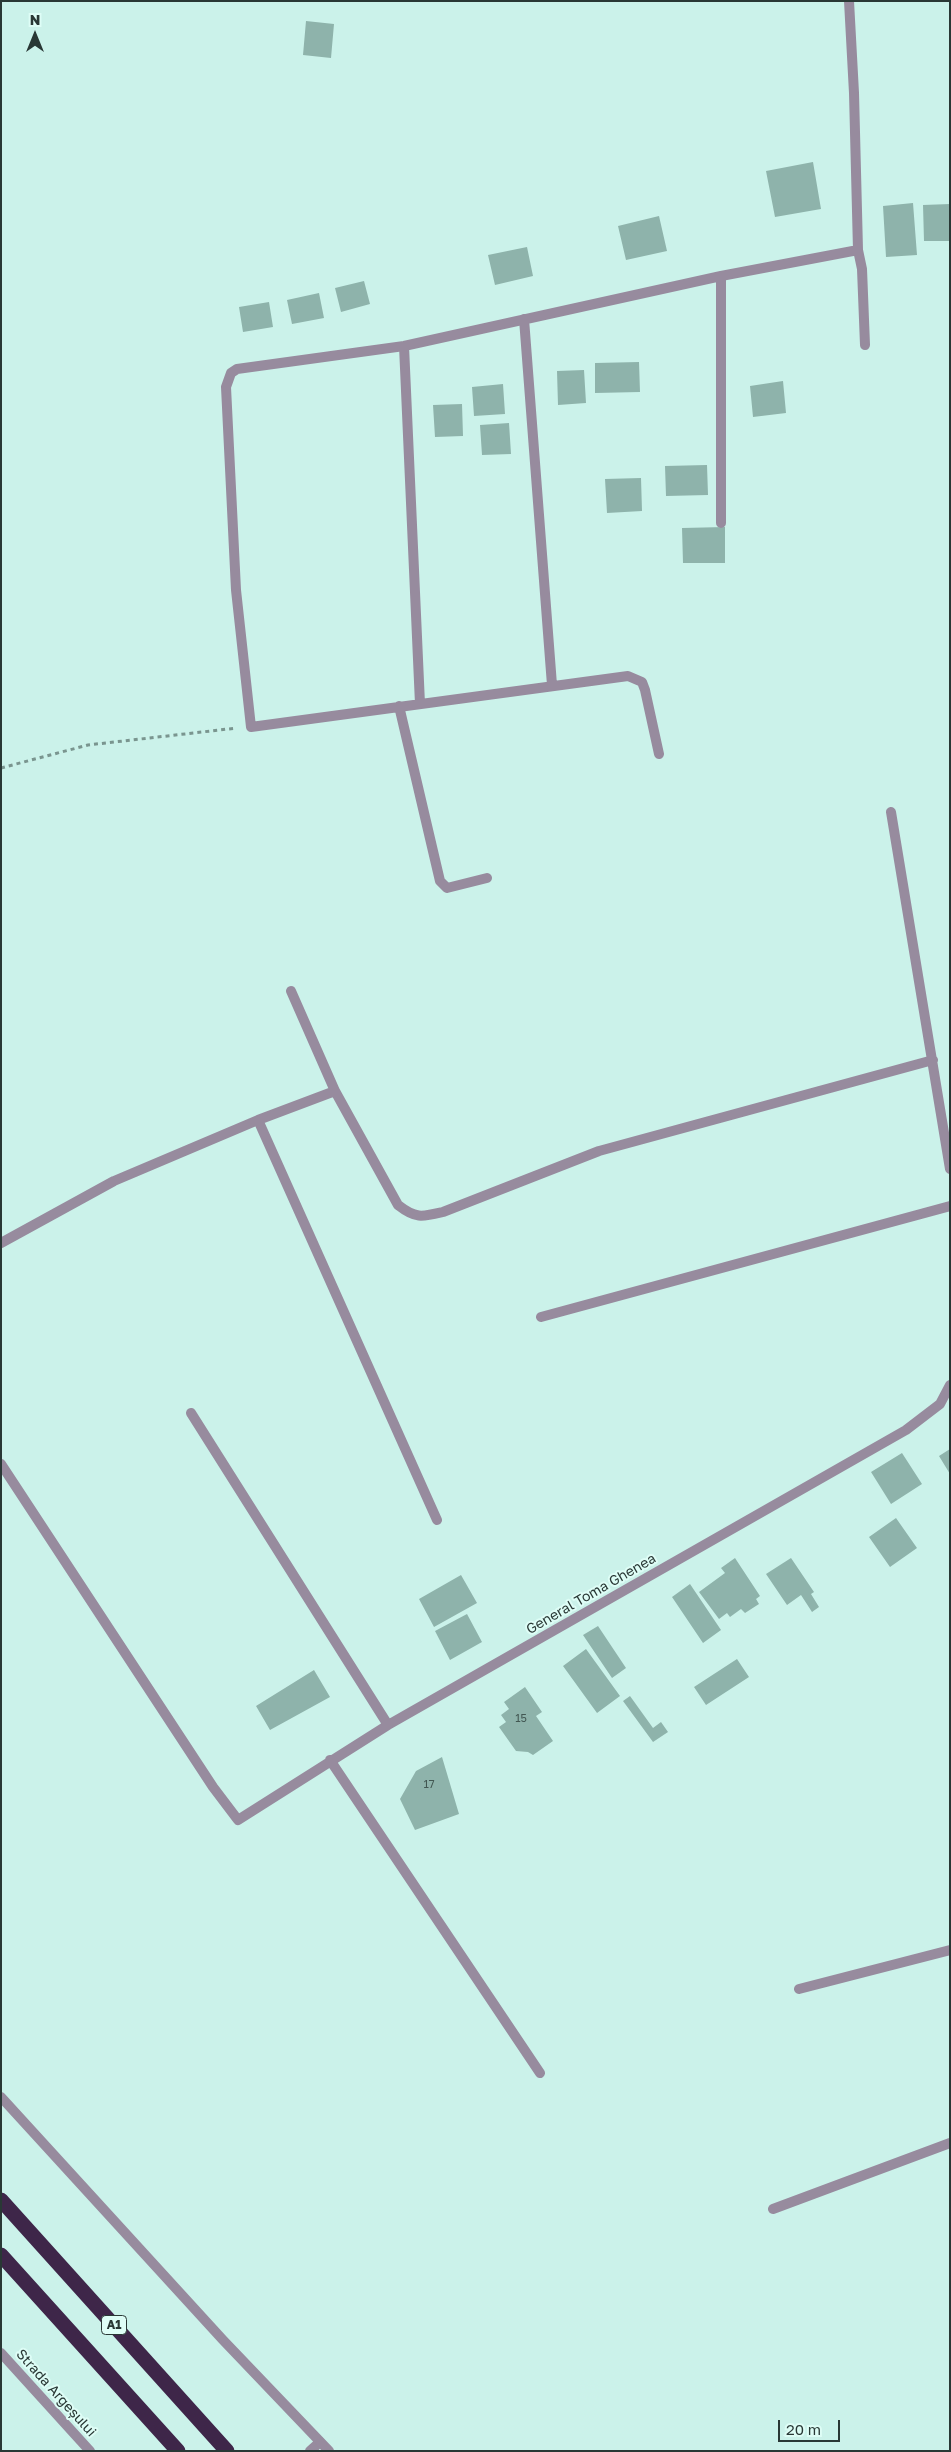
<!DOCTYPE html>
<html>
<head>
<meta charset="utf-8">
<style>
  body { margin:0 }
  #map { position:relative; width:951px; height:2452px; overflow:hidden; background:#cbf2ea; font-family:"Golos Text",sans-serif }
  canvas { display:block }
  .frame { position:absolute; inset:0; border:2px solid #293835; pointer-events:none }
  .north { position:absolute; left:10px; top:10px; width:50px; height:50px; -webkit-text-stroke:4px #defdf6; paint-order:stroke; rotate:0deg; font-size:14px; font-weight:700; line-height:20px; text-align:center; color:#293835 }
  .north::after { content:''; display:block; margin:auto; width:18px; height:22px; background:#293835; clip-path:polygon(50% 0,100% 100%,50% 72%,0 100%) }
  .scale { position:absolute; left:778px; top:2420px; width:62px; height:22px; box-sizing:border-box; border:2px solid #293835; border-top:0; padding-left:6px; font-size:15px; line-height:18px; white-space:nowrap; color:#293835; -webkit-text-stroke:4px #defdf6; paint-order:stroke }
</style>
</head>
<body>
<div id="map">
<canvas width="951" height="2452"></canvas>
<div class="frame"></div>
<div class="north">N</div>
<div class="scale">20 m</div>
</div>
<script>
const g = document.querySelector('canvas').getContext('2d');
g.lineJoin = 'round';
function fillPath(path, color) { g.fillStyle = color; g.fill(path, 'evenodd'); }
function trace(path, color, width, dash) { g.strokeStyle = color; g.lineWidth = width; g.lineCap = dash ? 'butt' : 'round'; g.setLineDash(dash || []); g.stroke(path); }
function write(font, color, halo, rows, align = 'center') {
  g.font = font + ' "Golos Text",sans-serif'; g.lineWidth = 4; g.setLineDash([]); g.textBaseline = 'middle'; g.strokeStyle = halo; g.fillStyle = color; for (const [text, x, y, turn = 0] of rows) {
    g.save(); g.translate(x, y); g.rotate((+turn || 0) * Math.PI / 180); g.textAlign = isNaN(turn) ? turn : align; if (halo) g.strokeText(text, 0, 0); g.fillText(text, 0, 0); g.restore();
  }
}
const building = new Path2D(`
  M306,21l28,3 -3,34 -28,-3z
  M813,162l8,47 -46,8 -9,-46z
  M913,203l4,52 -31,2 -3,-51z
  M950,204v37h-26l-1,-36z
  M659,216l8,35 -41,9 -8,-34z
  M527,247l6,29 -38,9 -7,-30z
  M364,281l6,23 -29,8 -6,-24z
  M319,293l5,25 -32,6 -5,-24z
  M269,302l4,25 -30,5 -4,-25z
  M639,362l1,30 -45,1v-30z
  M584,370l2,33 -28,2 -1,-34z
  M783,381l3,32 -33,4 -3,-31z
  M503,384l2,30 -31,2 -2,-29z
  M462,404l1,32 -28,1 -2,-32z
  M509,423l2,31 -29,1 -2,-30z
  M707,465l1,30 -42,1 -1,-30z
  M641,478l1,33 -35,2 -2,-34z
  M725,527v36h-42l-1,-35z
  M950,1449v25l-11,-18z
  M902,1453l20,31 -31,20 -20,-32z
  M896,1518l21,30 -27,19 -21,-30z
  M735,1558l25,38 -4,3 3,5 -14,9 -4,-4 -11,8 -3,-4 -8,6 -20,-27 26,-19 -4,-5z
  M791,1558l23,34 -3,2 8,13 -7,5 -11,-17 -14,10 -21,-31z
  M461,1575l16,28 -43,24 -15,-28z
  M690,1584l31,46 -18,13 -31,-46z
  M467,1614l15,28 -32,18 -15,-29z
  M598,1626l28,42 -14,10 -29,-43z
  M586,1649l34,47 -23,17 -34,-47z
  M737,1659l12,18 -43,28 -12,-18z
  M314,1670l16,27 -60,33 -14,-24z
  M525,1687l17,25 -6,4 17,25 -20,14 -5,-3 -12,-1 -17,-24 7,-5 -5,-7 8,-6 -5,-7z
  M630,1696l23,32 8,-6 7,10 -15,10 -30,-41z
  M442,1757l17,57 -44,16 -15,-31 16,-28z`);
const path = new Path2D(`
  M1,768l87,-23 149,-17`);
const lane = new Path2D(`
  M773,2209l177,-66
  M1,2353l89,98
  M310,2451l10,-9`);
const street = new Path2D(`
  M858,250l4,19 3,76
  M721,276v247
  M524,319l28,366
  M404,346l16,358
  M399,706l41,175 7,7 40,-10
  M659,754l-14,-64 -3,-8 -14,-6 -377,51 -15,-137 -10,-203 5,-14 6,-4 167,-23 317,-70 137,-26 -4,-157 -5,-92
  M891,812l59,357
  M291,991l44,100
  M258,1120l179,400
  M1,1243l113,-62 144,-61 77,-29 63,114c18,14 24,12 45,7l156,-61 334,-91
  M541,1317l409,-111
  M191,1413l197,312
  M1,1464l212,323 25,33 150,-95 518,-295 34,-26 10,-19
  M330,1760l210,313
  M799,1989l151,-39
  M1,2097l222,243 106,111`);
const highway = new Path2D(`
  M1,2200l226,251
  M1,2255l177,196`);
const numberNames = [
  ["15",521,1719],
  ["17",429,1785]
];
const shields = [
  [114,2325,25]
];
const shieldNames = [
  ["A1",114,2325]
];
const streetNames = [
  ["General Toma Ghenea",591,1594,-30],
  ["Strada Argeșului",56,2393,48]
];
fillPath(building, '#8eb3ab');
trace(path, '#7a958f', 3, [4, 4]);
trace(lane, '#978b9e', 10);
trace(street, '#978b9e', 10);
trace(highway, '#3e2649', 15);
write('11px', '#425752', null, numberNames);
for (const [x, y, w] of shields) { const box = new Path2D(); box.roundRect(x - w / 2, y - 9.5, w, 19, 4); g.fillStyle = '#defdf6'; g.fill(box); trace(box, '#293835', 1); }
write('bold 12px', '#293835', null, shieldNames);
write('14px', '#293835', '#defdf6', streetNames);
</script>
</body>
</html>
